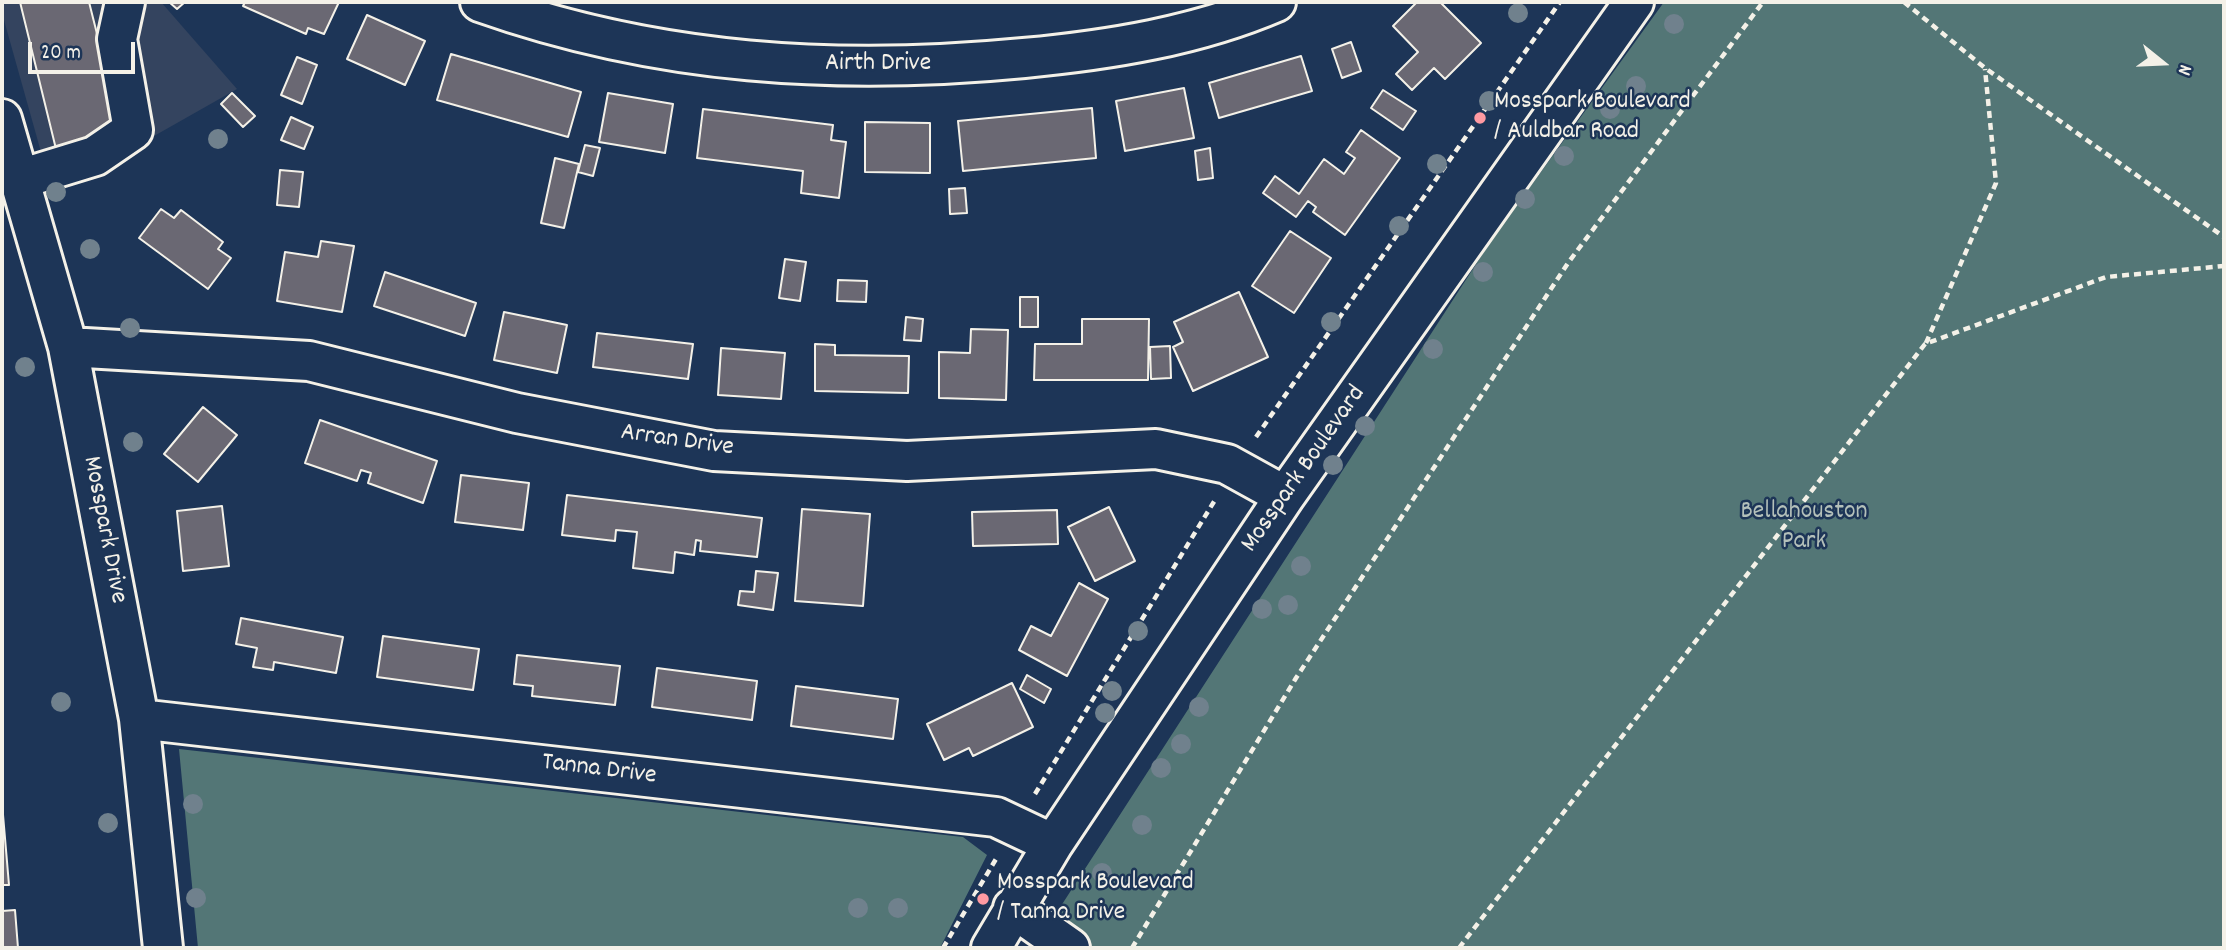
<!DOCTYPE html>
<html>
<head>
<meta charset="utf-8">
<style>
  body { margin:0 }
  #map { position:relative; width:2226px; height:950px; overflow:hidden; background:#1d3557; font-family:Dekko,sans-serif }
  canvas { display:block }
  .frame { position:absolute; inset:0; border:4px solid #f4f1e8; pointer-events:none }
  .north { position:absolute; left:2128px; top:28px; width:70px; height:70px; -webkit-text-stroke:5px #1d3557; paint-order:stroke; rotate:108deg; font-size:19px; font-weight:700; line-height:28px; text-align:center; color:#f4f1e8 }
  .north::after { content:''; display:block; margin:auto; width:24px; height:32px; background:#f4f1e8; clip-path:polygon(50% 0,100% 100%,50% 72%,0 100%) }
  .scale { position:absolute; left:28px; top:42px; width:107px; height:32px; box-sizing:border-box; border:4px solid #f4f1e8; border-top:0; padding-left:9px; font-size:21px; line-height:24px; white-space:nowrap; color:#f4f1e8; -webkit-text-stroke:5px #1d3557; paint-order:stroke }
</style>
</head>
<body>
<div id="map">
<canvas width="2226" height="950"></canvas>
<div class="frame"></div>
<div class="north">N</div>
<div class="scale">20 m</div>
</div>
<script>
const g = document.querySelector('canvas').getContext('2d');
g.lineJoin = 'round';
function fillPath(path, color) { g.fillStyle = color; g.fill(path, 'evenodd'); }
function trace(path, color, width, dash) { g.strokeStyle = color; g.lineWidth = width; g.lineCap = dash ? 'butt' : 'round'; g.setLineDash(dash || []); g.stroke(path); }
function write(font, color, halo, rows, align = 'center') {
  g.font = font + ' Dekko,sans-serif'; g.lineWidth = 5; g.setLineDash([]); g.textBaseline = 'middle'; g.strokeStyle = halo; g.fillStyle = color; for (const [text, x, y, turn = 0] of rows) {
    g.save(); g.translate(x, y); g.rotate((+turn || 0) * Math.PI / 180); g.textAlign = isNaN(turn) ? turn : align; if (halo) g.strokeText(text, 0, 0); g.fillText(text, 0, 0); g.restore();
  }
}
const built = new Path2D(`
  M2,2h159l76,87 -120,68 -69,20 -46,-164z`);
const green = new Path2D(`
  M1664,2h560v946h-1187l22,-39 432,-668z
  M179,749l784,88 24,18 -47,93h-742z`);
const building = new Path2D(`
  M20,2h69l33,131 -66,16z
  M169,2h16l-8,7z
  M245,2h94l-15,32 -16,-6 -2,6 -63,-28z
  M1417,2h23l41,41 -36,36 -11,-11 -22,22 -16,-16 22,-22 -25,-26z
  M367,15l58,26 -20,44 -58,-26z
  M1351,42l10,29 -19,7 -10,-29z
  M451,54l130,38 -13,45 -131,-37z
  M1301,56l11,35 -93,27 -10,-35z
  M297,57l20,8 -15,39 -21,-9z
  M1184,88l10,50 -69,13 -9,-50z
  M1383,90l33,21 -13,19 -32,-22z
  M232,93l23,23 -12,11 -22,-23z
  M608,93l65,11 -8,49 -66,-11z
  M1092,108l4,50 -133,13 -5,-50z
  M703,109l130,16 -2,15 15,2 -7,56 -38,-5 2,-22 -106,-13z
  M291,117l22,10 -9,22 -23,-9z
  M865,122l65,1v50l-65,-1z
  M1361,130l39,28 -55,77 -32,-23 3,-5 -8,-6 -12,16 -33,-24 12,-17 24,18 25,-35 20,15 11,-16 -9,-6z
  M585,145l15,3 -7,28 -15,-4z
  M1210,148l3,30 -15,2 -3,-29z
  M555,158l24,6 -15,64 -23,-5z
  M280,170l23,2 -4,35 -22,-2z
  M965,188l2,25 -17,1 -1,-25z
  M161,209l13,9 7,-8 42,32 -5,7 13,9 -23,31 -69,-51z
  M1290,231l41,27 -37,55 -42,-27z
  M321,241l33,5 -12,66 -65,-11 8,-49 33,5z
  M785,259l21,3 -6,39 -21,-3z
  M385,272l91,31 -11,33 -91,-30z
  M838,280l29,1 -1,21 -29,-1z
  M1239,292l29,65 -75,34 -20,-44 10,-5 -9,-20z
  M1020,297h18v30h-18z
  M504,312l63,13 -10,48 -63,-13z
  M906,317l17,2 -2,22 -17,-1z
  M1082,319h67l-1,61h-114l1,-36h47z
  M971,329l37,1 -2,70 -67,-2v-46l31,1z
  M597,333l96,11 -5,35 -95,-12z
  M815,344l20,1v10l74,1 -1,37 -93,-2z
  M1170,346l1,32 -20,1 -1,-32z
  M721,348l64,5 -4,46 -63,-4z
  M203,407l34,28 -39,47 -34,-28z
  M320,420l117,41 -14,42 -55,-20 3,-10 -10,-3 -4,11 -52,-18z
  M461,475l68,8 -6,47 -68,-8z
  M567,495l195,23 -5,39 -57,-6 1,-10 -5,-1 -2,15 -19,-3 -2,21 -40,-5 4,-36 -21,-2 -1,11 -53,-6z
  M222,506l7,60 -46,5 -6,-60z
  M1109,507l26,54 -40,20 -27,-54z
  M802,509l68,5 -7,92 -68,-5z
  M1057,510l1,34 -85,2 -1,-34z
  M756,571l22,2 -5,37 -35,-5 2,-14 14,1z
  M1079,583l29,16 -41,77 -48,-26 12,-24 20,10z
  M241,618l102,19 -7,36 -62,-11 -1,8 -20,-3 4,-19 -21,-4z
  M383,636l96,13 -6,41 -96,-13z
  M517,655l103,11 -5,39 -83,-9 1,-10 -19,-2z
  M657,668l100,13 -5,39 -100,-13z
  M1027,675l24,14 -7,14 -24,-14z
  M1012,683l21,44 -60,29 -4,-8 -25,12 -17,-36z
  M796,686l102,13 -5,40 -102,-13z
  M2,803l7,82h-7z
  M15,910l3,38h-16v-37z`);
const path = new Path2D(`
  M1904,2l81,66 239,169
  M1926,343l70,-160 -11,-114
  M1256,437l304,-435
  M1035,794l180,-294
  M943,948l53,-89
  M1132,948l164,-270 272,-415 195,-261
  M1459,948l466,-604 181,-67 118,-11`);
const minor = new Path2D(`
  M480,2c178,63 357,74 544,56 85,-8 173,-22 252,-56
  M2,119l66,228 71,372 24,229
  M20,179l75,-23 38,-26 -16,-91 8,-37
  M68,347l241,14 208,52 197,38 193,10 249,-12 71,15 58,32
  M139,719l857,98 57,27
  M1013,908l57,40
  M991,948l62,-104 232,-348 349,-494`);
const trees = [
  [1518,13],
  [1674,24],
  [1636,86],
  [1489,101],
  [1610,109],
  [218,139],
  [1564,156],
  [1437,164],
  [56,192],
  [1525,199],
  [1399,226],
  [90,249],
  [1483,272],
  [1331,322],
  [130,328],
  [1433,349],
  [25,367],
  [1365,426],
  [133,442],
  [1333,465],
  [1301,566],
  [1288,605],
  [1262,609],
  [1138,631],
  [1112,691],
  [61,702],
  [1199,707],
  [1105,713],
  [1181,744],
  [1161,768],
  [193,804],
  [108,823],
  [1142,825],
  [1102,873],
  [196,898],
  [858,908],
  [898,908]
];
const markers = [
  [1480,118,7,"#ff9aa2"],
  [983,899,7,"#ff9aa2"]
];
const streetNames = [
  ["Airth Drive",878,65],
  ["Arran Drive",677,442,8],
  ["Mosspark Boulevard",1305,470,-55],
  ["Mosspark Drive",103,530,79],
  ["Tanna Drive",599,771,7]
];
const poiNames = [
  ["Mosspark Boulevard",1494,103],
  ["/ Auldbar Road",1494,133],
  ["Mosspark Boulevard",997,884],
  ["/ Tanna Drive",997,914]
];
const parkNames = [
  ["Bellahouston",1804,513],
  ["Park",1804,543]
];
fillPath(built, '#34445f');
fillPath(green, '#537676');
fillPath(building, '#6a6873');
trace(building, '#f4f1e8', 2);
trace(minor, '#f4f1e8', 44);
trace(path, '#f4f1e8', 4.5, [7, 5]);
trace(minor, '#1d3557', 38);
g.fillStyle = '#70818d';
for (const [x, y] of trees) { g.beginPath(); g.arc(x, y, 10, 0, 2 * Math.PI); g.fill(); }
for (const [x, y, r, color] of markers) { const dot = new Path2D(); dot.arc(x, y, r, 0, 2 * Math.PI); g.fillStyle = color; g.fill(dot); trace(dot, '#1d3557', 2.5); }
write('26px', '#f4f1e8', '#1d3557', streetNames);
write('26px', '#f4f1e8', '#1d3557', poiNames, 'left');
write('26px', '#b4c0ba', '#1d3557', parkNames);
</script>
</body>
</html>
